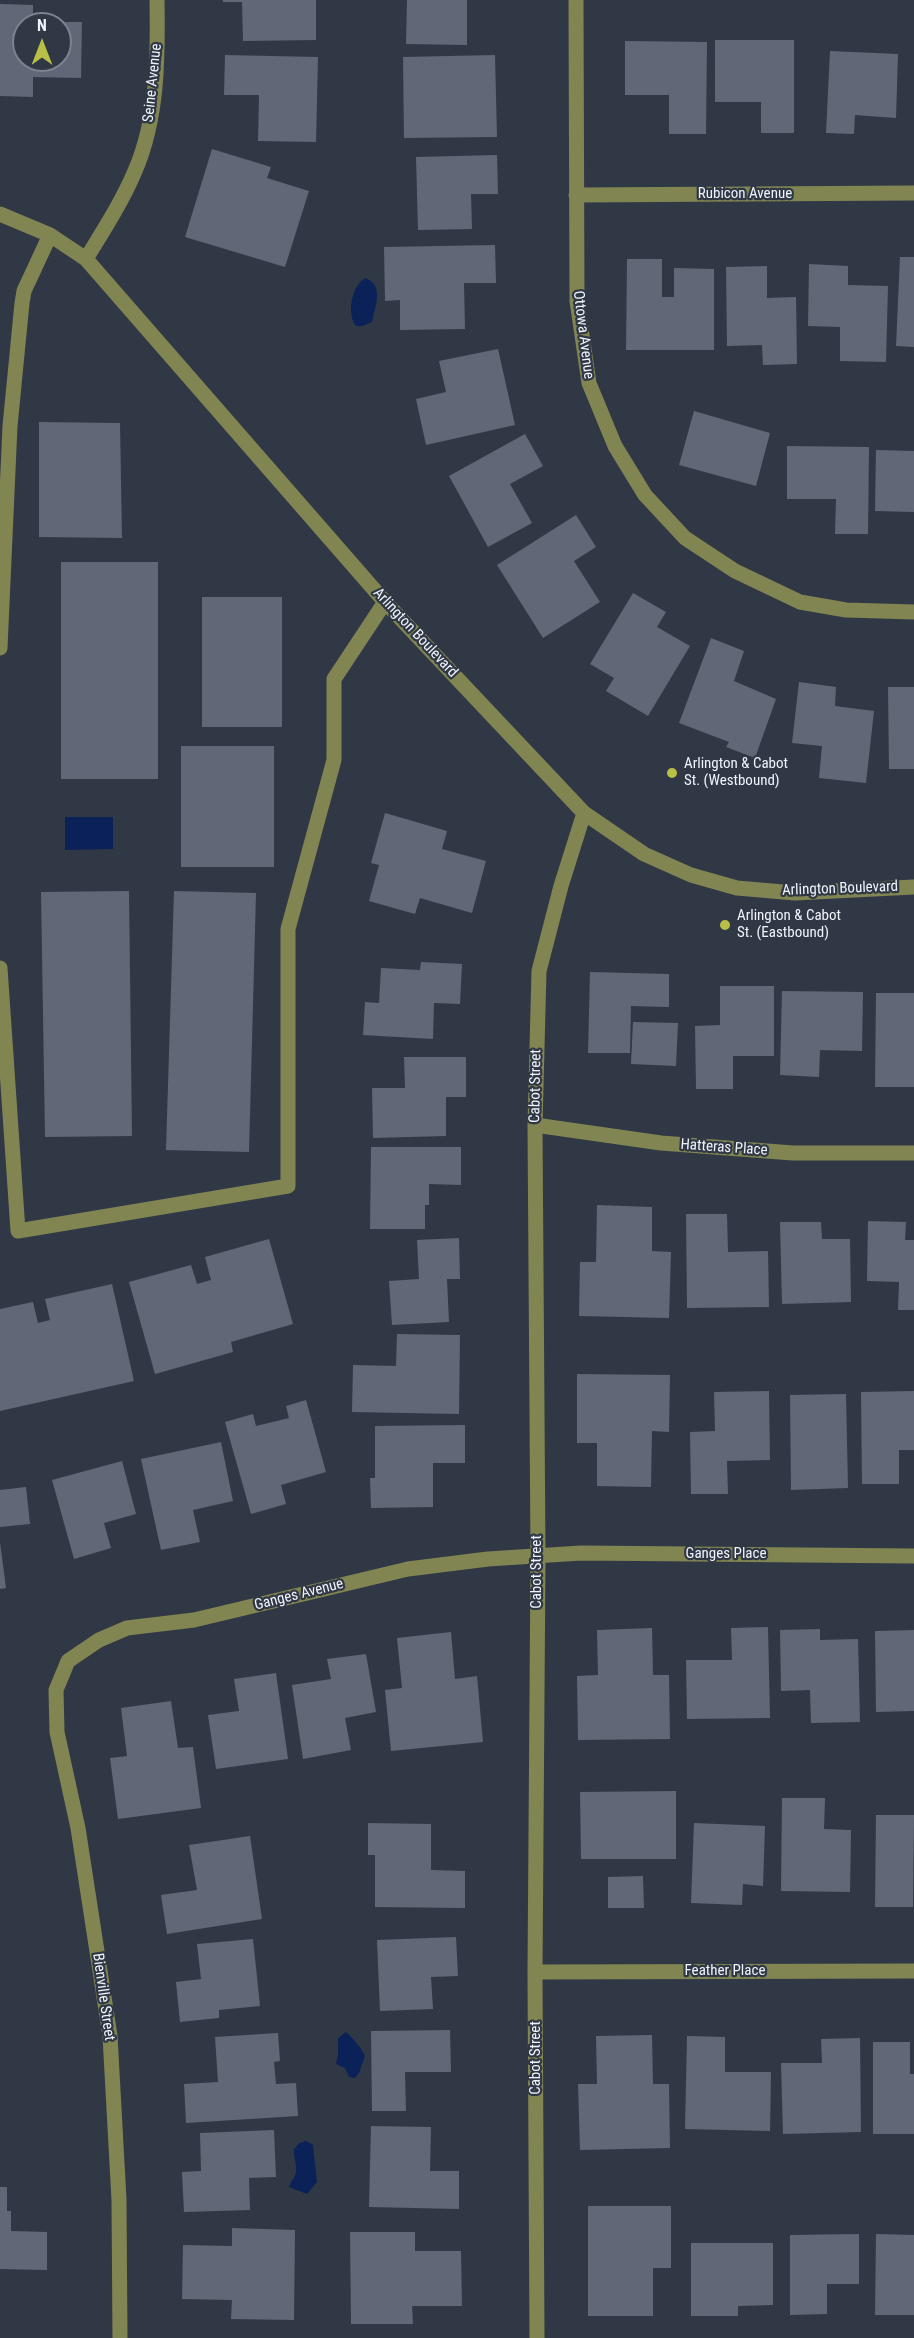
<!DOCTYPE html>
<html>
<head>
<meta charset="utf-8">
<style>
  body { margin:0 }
  #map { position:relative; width:914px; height:2338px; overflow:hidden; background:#313845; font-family:"Roboto Condensed",sans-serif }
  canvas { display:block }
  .north { position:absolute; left:12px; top:12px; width:60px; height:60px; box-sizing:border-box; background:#313845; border:2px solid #7d838e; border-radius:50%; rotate:0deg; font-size:16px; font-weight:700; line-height:24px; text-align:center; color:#eff4fc }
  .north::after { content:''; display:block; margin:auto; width:21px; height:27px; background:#b9c046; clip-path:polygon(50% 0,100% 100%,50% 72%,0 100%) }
</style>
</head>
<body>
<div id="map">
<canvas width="914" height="2338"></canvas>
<div class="north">N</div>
</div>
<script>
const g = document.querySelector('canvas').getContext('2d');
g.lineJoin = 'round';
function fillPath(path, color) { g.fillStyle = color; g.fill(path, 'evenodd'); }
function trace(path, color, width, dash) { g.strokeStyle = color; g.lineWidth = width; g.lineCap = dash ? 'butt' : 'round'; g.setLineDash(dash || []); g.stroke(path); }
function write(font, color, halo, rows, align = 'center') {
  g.font = font + ' "Roboto Condensed",sans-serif'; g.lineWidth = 4.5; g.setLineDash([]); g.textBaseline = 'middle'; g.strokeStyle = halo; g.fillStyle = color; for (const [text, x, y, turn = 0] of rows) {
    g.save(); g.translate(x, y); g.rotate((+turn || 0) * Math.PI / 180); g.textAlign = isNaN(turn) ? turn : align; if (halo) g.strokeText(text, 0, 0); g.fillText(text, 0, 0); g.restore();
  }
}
const water = new Path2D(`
  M365,278c20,7 10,29 7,44l-9,4h-7c-10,-13 -4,-40 9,-48z
  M65,817h48v32l-48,1z
  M346,2032c5,4 18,19 19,24l-6,17 -4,5 -6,-1 -4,-9 -9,-4 2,-10v-16z
  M306,2141l7,4 4,37 -10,12 -18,-7c2,-7 6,-9 7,-15 1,-8 -3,-15 -2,-23l5,-6z`);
const building = new Path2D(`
  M223,0h93v40l-73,1 -1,-39h-19z
  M407,0h60v45l-61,-1z
  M0,4l33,1v17h15v2h-24v36h36v-38h22l-1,56 -48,-1v20l-33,-1z
  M715,40h79v93h-33v-31h-46z
  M625,41l82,1 -1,92h-37v-39h-44z
  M830,51l68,3 -2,64 -41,-3 -1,19 -28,-1z
  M225,55l93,2 -2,85 -58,-1 1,-46h-35z
  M495,55l2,82 -93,1 -1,-81z
  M212,149l59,18 -4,11 42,13 -24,76 -100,-30z
  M497,155l1,39h-27l1,35 -54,1 -2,-73z
  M495,245l1,38h-32l1,46 -65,1v-30l-15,1 -1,-54z
  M900,257h14v90l-18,-1z
  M627,259h35v38h12v-29l40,1v81h-88z
  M809,264l39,2v19l40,1 -2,76 -46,-1v-34l-32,-1z
  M767,266v32l29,-1 1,67 -34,1 -1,-20 -35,1 -1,-79z
  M498,349l17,76 -89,20 -10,-46 30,-7 -7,-31z
  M694,411l76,22 -14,53 -77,-21z
  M39,422l81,1 2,115 -83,-1z
  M525,434l18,32 -33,18 22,39 -44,24 -39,-71z
  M787,446l82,1 -1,87h-33l1,-35h-49z
  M876,450l38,1v61l-39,-1z
  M576,515l20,32 -22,14 26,41 -57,36 -46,-73z
  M61,562h97v217h-97z
  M633,593l33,19 -9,15 33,19 -42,70 -42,-25 8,-13 -24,-14z
  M202,597h80v130h-80z
  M711,638l33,13 -10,30 42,18 -21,59 -29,-11 3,-5 -50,-19z
  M799,682l37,5 -1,19 39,5 -8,72 -47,-5 3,-32 -30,-3z
  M888,687h26v82h-25z
  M181,746h93v121h-93z
  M385,813l62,18 -5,18 44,12 -14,52 -52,-15 -5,16 -46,-13 10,-36 -8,-2z
  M129,891l3,245 -87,1 -4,-245z
  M174,891l82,2 -7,259 -83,-2z
  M421,962l41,2 -2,40 -26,-1 -1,36 -70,-4 2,-33 14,1 2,-35 39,2z
  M590,972l79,2v33l-38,-1 -1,47h-42z
  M720,986h54v70h-41v33h-37l-1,-63 25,-1z
  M782,991l81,1 -1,59 -42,-1 -1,27 -39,-2z
  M876,993h38v94h-39z
  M633,1022l45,1 -2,43 -45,-2z
  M404,1057h62v40h-20v39l-73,2 -1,-50h33z
  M371,1147h90v38l-32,-1v21h-4v24h-55z
  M597,1205l55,2v44l19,1 -2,66 -90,-2 1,-54h16z
  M686,1214h41l1,38 40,-1 1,56 -82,1z
  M868,1221l38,1 -1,18h9v70h-16l1,-28 -32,-1z
  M780,1222h41l1,17h28l1,63 -69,2z
  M459,1238l1,41h-13l2,43 -57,3 -3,-44 30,-2 -2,-39z
  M269,1239l24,85 -62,18 2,10 -78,22 -26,-92 62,-17 6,19 14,-4 -6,-23z
  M112,1284l22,97 -134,30v-102l33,-7 5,21 12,-3 -5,-21z
  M397,1334l63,1 -1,79 -107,-2 1,-47 43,1z
  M577,1374l93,1 -1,57 -17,-1 -1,56 -54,-1v-43h-20z
  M769,1391l1,69 -43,1 1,33h-37l-1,-62 25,-1 -1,-39z
  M914,1391v59h-15v34h-37l-1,-92z
  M846,1394l2,94 -57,2 -1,-95z
  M306,1400l20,72 -45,13 5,19 -35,10 -26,-92 28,-8 3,12 33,-8 -3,-12z
  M465,1425v38h-32v44l-62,1 -1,-30h5v-52z
  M221,1442l12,59 -40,9 7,32 -39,8 -20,-91z
  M122,1461l14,53 -32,9 7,25 -37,11 -22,-79z
  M26,1487l4,37 -30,3v-37z
  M0,1542l6,46 -6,1z
  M768,1627l2,91 -83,1 -1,-59h46l-1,-32z
  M652,1628l1,47h16l1,64 -92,1 -1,-64 21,-1 -1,-45z
  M820,1629v11l38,-1 2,83 -49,1 -1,-33 -29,1 -1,-61z
  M914,1630v81l-38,1 -1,-81z
  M451,1632l4,47 22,-3 6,66 -92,9 -6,-61 17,-2 -5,-50z
  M366,1654l10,58 -31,6 6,32 -48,9 -11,-74 39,-6 -4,-20z
  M276,1673l12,86 -72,10 -8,-54 31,-4 -5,-32z
  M171,1701l7,47 15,-1 8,61 -83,11 -8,-61 17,-2 -6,-48z
  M676,1791v68h-95l-1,-67z
  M782,1798h43l-1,31 27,1 -1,62 -69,-1z
  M876,1815h38l-1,92h-38z
  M368,1823l63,1v46l34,1v37l-90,-1v-52h-7z
  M694,1823l71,3 -2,60 -20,-2 -1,21 -51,-2z
  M250,1836l12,83 -95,15 -6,-39 36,-5 -8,-45z
  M643,1876l1,32h-36v-31z
  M456,1937l2,39 -27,1 2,32 -53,2 -3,-71z
  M253,1939l7,67 -41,4v8l-39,4 -4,-40 25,-3 -4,-35z
  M450,2030l1,42h-46l1,39h-34l-1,-80z
  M278,2033l2,28 -6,1 2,22 20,-1 2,33 -112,7 -2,-39 34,-2 -3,-45z
  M652,2035l1,49h16l1,64 -90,2 -2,-66h19l-1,-48z
  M687,2036l38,1v35h46l-1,59 -85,-2z
  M860,2038l1,94 -78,2 -2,-71h41l-1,-24z
  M873,2042h37v32h4v60h-41z
  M371,2126l60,1 -1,44h29v38l-90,-2z
  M274,2130l2,47 -27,1 1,32 -66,2 -2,-40 19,-1 -1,-38z
  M0,2187h7v24h4v20l36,1v38l-47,-1z
  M588,2206h83v62h-18v48h-65z
  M232,2228l63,2 -1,90 -63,-1 1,-19 -50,-1 1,-54 49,1z
  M350,2232h65v19h46l1,55h-50l1,18h-62z
  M859,2234v50h-32v30l-37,1v-80z
  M876,2234l38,1v80h-39z
  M691,2243h82v62l-35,1v10h-47z`);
const minor = new Path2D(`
  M576,0l1,301 12,82 26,63 30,49 40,43 50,33 65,31 46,8 68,2
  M576,195l338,-2
  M0,214l50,21 36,24 299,343 199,211 60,41 47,21 46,13 58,5 119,-6
  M86,259c17,-28 36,-57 49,-88 23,-53 23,-114 22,-171
  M0,648l10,-222 12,-123 2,-12 26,-56
  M0,968l18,263 270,-45v-257l46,-169v-81l51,-77
  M535,1125l126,18 132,10h121
  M535,1972l379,-1
  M120,2338l-1,-138 -9,-164 -32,-208 -21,-96 -1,-42 12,-29 31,-21 28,-12 67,-8 214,-51 80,-10 93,-6 333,3
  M537,2338l-2,-366 3,-416 -3,-431 4,-154 22,-85 23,-73`);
const markers = [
  [672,773,6,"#b9c046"],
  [725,925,6,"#b9c046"]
];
const streetNames = [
  ["Seine Avenue",153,83,-84],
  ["Rubicon Avenue",745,194],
  ["Ottowa Avenue",583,335,83],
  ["Arlington Boulevard",415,633,47],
  ["Arlington Boulevard",840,889,-2],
  ["Cabot Street",536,1086,-89],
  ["Hatteras Place",724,1148,4],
  ["Ganges Place",726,1554],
  ["Cabot Street",537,1572,-90],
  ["Ganges Avenue",299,1595,-14],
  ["Feather Place",725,1971],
  ["Bienville Street",103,1997,82],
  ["Cabot Street",536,2058,-90]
];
const poiNames = [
  ["Arlington & Cabot",684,764],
  ["St. (Westbound)",684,781],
  ["Arlington & Cabot",737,916],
  ["St. (Eastbound)",737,933]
];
fillPath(water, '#0b2258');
fillPath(building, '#606776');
trace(minor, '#818551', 15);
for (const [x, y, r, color] of markers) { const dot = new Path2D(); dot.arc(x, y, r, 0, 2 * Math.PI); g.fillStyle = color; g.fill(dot); trace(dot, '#313845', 2); }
write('15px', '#eff4fc', '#313845', streetNames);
write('15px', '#eff4fc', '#313845', poiNames, 'left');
</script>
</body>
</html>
